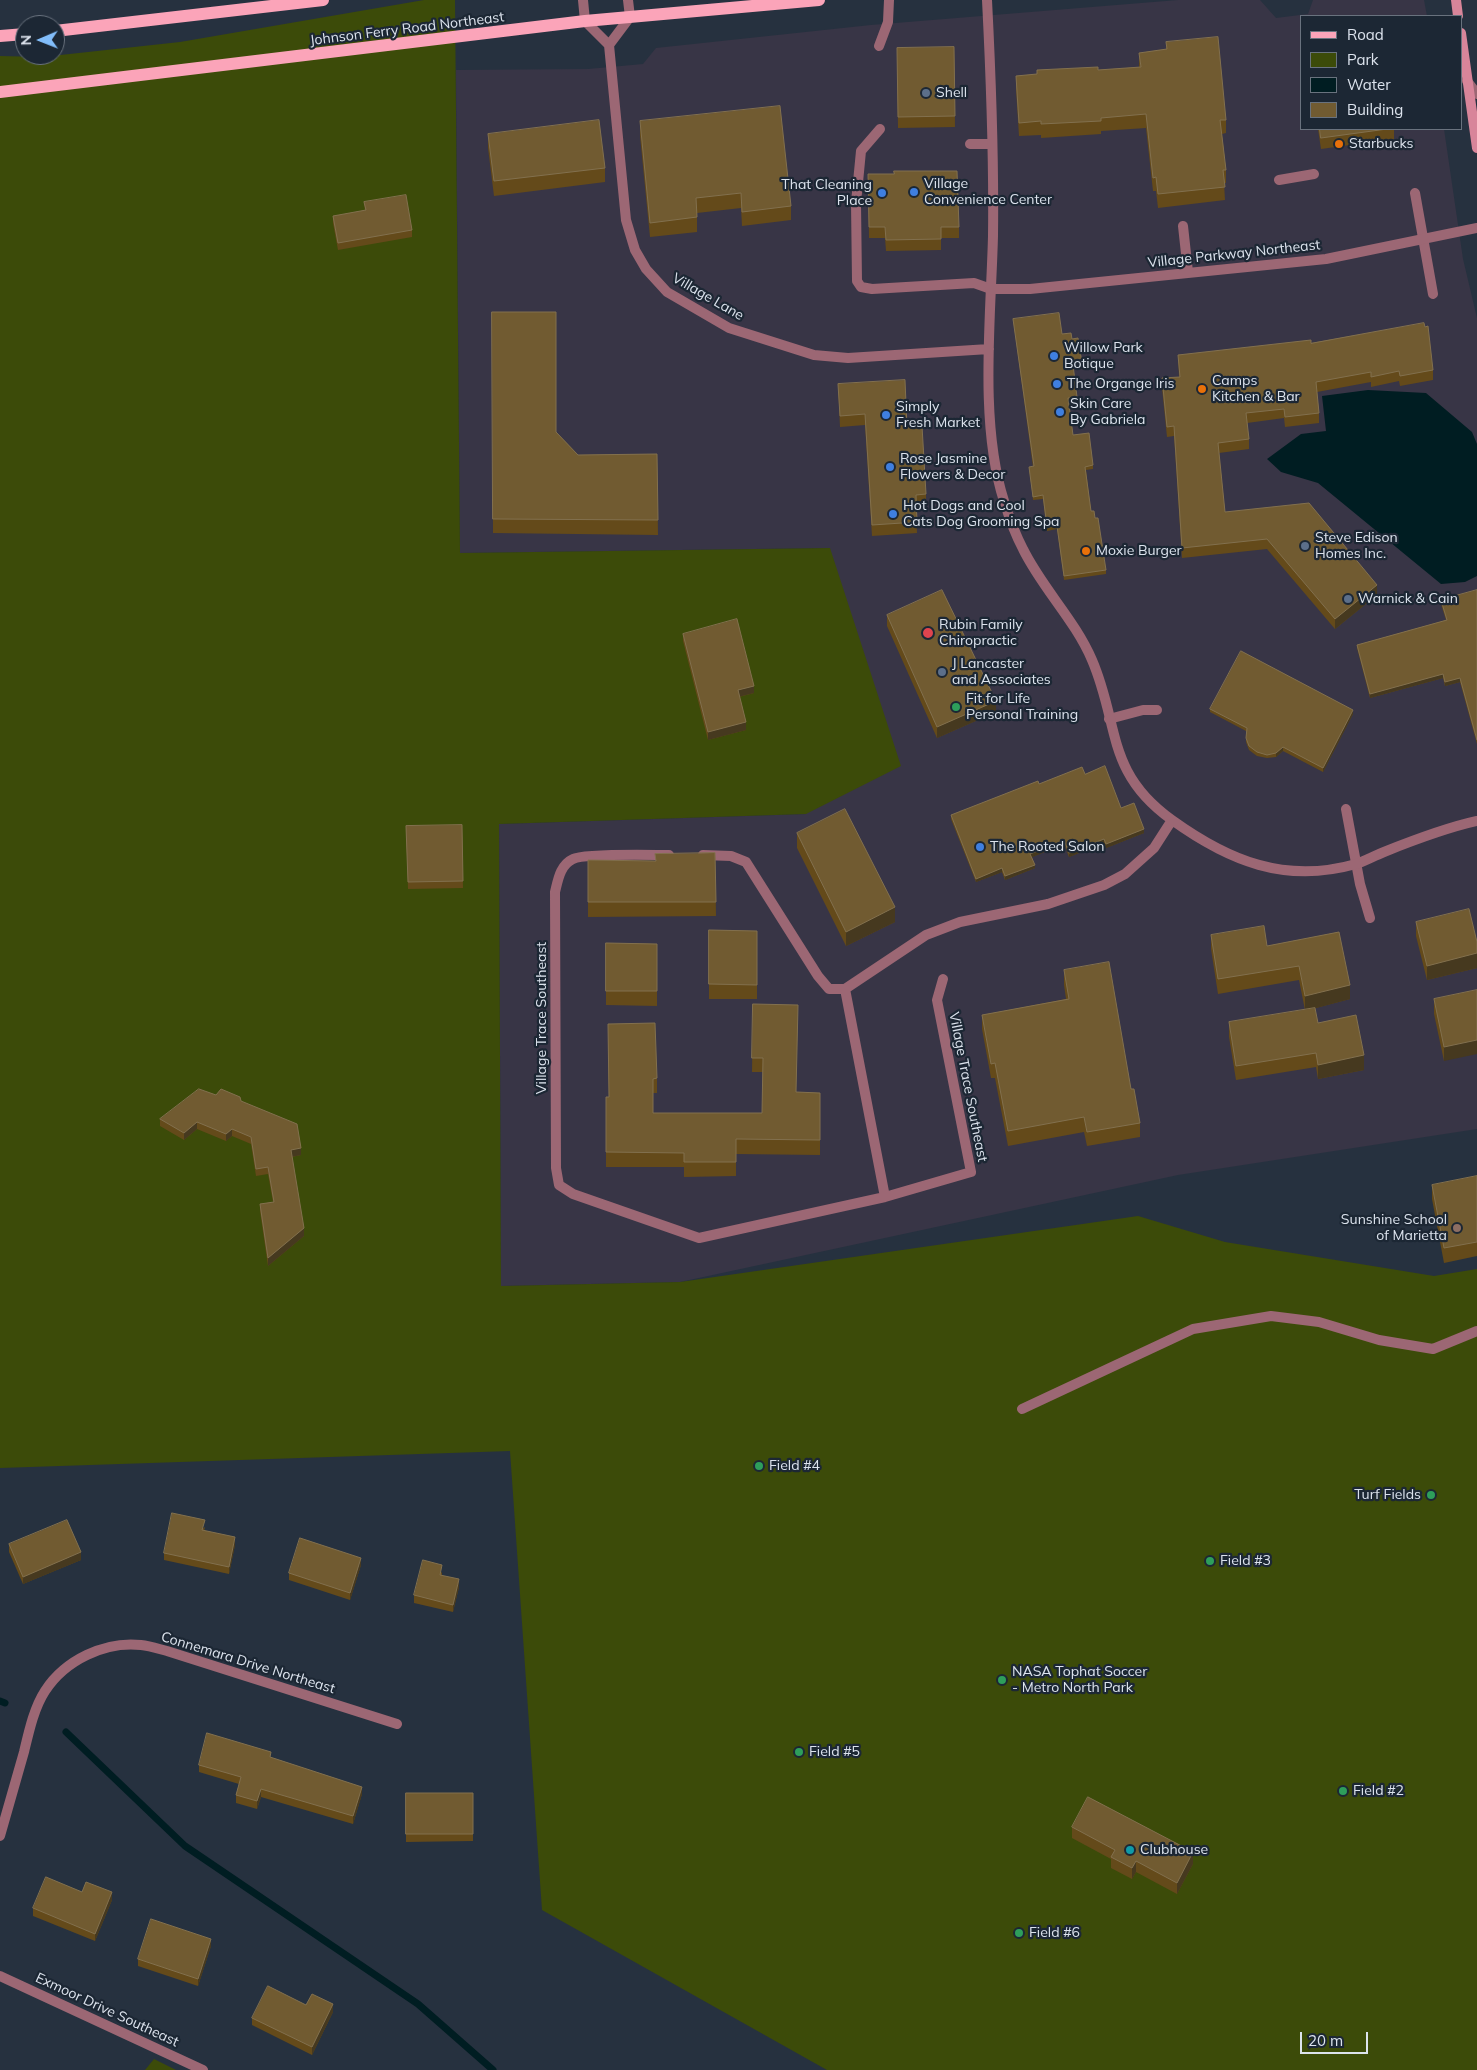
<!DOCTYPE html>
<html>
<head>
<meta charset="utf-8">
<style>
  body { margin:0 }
  #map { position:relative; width:1477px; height:2070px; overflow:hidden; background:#26313f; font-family:Mulish,sans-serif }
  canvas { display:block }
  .legend { position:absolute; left:1300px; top:15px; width:162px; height:115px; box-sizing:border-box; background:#1c2734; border:1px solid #69727e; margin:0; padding:6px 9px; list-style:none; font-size:15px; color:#dce3ed }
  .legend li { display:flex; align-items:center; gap:10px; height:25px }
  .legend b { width:25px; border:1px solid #69727e }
  .north { position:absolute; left:15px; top:15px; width:50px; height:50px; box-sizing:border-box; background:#1c2734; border:1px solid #69727e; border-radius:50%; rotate:269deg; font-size:14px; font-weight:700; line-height:20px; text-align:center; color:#dce3ed }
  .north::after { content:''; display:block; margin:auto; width:18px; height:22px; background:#81bdfa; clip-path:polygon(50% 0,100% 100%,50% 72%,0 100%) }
  .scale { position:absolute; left:1300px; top:2032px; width:68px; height:22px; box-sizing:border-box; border:2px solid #dce3ed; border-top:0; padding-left:6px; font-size:15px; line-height:18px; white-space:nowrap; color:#dce3ed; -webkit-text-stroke:4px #1c2734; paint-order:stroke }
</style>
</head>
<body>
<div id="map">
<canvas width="1477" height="2070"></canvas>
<ul class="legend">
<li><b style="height:6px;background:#fba4b9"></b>Road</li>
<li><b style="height:14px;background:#3c4b09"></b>Park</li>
<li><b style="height:14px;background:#001d22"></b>Water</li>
<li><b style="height:14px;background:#715b31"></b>Building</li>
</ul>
<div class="north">N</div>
<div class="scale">20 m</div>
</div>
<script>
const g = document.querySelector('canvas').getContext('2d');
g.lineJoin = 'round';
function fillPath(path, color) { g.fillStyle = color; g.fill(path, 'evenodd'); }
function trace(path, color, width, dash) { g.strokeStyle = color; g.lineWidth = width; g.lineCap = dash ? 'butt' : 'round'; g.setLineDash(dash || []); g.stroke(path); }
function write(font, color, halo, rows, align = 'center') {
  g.font = font + ' Mulish,sans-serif'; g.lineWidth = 4.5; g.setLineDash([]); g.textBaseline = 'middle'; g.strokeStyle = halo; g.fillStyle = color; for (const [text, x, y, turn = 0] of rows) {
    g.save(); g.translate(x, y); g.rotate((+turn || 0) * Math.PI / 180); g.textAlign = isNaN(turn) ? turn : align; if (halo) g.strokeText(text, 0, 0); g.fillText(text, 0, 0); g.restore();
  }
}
const commercial = new Path2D(`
  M1178,0h82l16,18 32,-4 5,-14h111l3,16h-126v113h143l19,130 14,59v811l-299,46 -498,107 -179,4 -2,-462 307,-10 24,-266 -370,5 -4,-483 132,-1 55,-5 13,-16 215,-23z`);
const green = new Path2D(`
  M424,0h31l5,553 370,-5 71,218 -95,48 -307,10 2,462 179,-4 458,-66 87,26 209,34 43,-7v801h-650l-285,-160 -32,-459 -510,17v-1412l42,1 138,-15z
  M154,2059l22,11h-31z`);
const water = new Path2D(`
  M1368,390l58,3 46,39 5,12v132l-12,6 -24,2 -123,-101 -37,-11 -14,-13 34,-25 25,-3 -4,-35z`);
const stream = new Path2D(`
  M0,1701l5,2
  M66,1732l119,114 233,158 75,66`);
const lane = new Path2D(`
  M879,46l9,-24 1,-22
  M880,129l-19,22 -5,52 1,78 4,6 11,2 102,-6 17,6
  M970,144h21
  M1279,180l35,-6
  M1415,193l18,101
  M1183,226l5,46
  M1109,719l34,-9h14
  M1346,809l14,75 10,34
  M1022,1409l171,-80 78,-13 48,6 60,18 54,9 44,-18`);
const street = new Path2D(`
  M583,0l2,21 24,24
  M609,45l17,175 9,30 11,19 21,23 62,36 85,27 34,3 141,-9
  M609,45l21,-28 -2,-17
  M1467,81l10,13
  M991,289h39l296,-30 151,-31
  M1172,820c57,41 113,64 184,44 9,-3 18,-8 28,-12 30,-12 61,-24 93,-31
  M669,855c-18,0 -84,-2 -96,4 -13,6 -15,21 -18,33l1,276 3,17 14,9 126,44 186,-41 86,-25 -34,-172 6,-21
  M703,855l28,1 15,6 72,114 11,13h16l81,-54 34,-13 88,-18 56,-19 21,-11 29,-26 18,-28c-67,-48 -52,-95 -80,-160 -17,-40 -50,-72 -69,-111 -8,-15 -14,-32 -19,-48 -25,-77 -13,-185 -11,-265 1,-79 -2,-158 -6,-236
  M845,989l40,208
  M0,1836c8,-28 16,-56 24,-84 5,-21 10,-44 21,-61 20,-31 60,-50 96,-46 9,1 18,4 26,6l230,73
  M0,1976l203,94`);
const secondary = new Path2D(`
  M1456,0l2,16
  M1461,33l16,115`);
const primary = new Path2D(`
  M55,31l268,-31
  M0,36l25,-2
  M0,92l585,-71 234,-21`);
const wall = new Path2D(`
  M1166,42l60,78v13l-4,1 4,36v13h-2l1,17 -67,8 -2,-17h-3l-7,-63 -45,3v3l-60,4v-3l-22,1 -3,-47v-13l123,-9v-14l27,-4z
  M954,47l1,80 -57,1 -1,-80z
  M640,121l151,85v14l-49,6 -1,-18 -44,5v19l-47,5 -10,-101z
  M1318,129h76v10l-73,10z
  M488,134l117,34v14l-111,14 -6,-48z
  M868,174l91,53v11h-18v12l-55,1 -1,-13h-16z
  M364,202l48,28v7l-74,13 -5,-27v-7l32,-5z
  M492,312l64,120 22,23 79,-1 1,81 -165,-2z
  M1013,319l49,15 10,5 10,24v4l-9,1 4,33 -8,1 4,33 20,30v4l-7,1 5,41 15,59v4l-42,6 -7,-51 -10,2 -4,-32 -10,1 -4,-33h4z
  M1311,343l122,27v10l-33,6 -1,-5 -28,6v-5l-54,10 2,21v10l-34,4 -1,-9 -37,5 2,16v10l-30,4 6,59 152,83 -42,34 -68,-80 -85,9 -8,-122 -7,1 -5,-49v-10l17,-1 -1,-22z
  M838,384l69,43 19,67v11l-10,1 1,27 -45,3 -7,-111 -25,2z
  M1477,590v154l-17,-62 -15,4 -2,-8 -73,20 -13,-50v-3l89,-25 -5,-16v-4z
  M887,615l109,97 -59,26 -50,-112z
  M683,634l71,59 -15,4 7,33 -38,10 -25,-99z
  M1210,709l143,5 -30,58 -40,-21 -7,6 -9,1 -10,-2 -8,-6 -3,-8v-11l-36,-19z
  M1085,774l36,34 23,25 -38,15 -2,-5 -35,14 -5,-13 -32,13 3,11 -30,12 -3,-8 -26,10 -25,-63v-4l88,-31z
  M462,825l1,63 -55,1 -2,-63z
  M797,833l98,89 -49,24 -49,-98z
  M715,853l1,63 -128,1v-57l67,1z
  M1416,922l61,20v26l-50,12 -11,-44z
  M709,930l48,1v68h-48z
  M1339,932l11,67 -38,10 6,14 46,47 -46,9 -2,-12 -80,13 -7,-43v-15l76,-12 -6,-30 -81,14 -7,-45v-14l56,11z
  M606,943l51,1v62l-51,-1z
  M1064,970l67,119 9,34v14l-53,9 -3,-14 -76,14 -13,-68h-4l-9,-49v-14l84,-16 -2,-14z
  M1477,990l-33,71 -10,-47v-15z
  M753,1004l43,88 24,1v62l-84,-1v22l-52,1v-10h-78v-70h3l-1,-58 49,39v15h-4v20h109l1,-41h-11z
  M216,1095l25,6 60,54 -9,2 12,79 -36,30 -8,-55v-7l13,-2 -5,-28 -12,2 -5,-32 -19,-8 -6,5 -29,-12 -13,11 -24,-14v-7z
  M1477,1176v80l-33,7 -12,-64v-14z
  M205,1527l-1,4 31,14 -6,29 -65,-14v-7z
  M9,1544l72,16 -58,24 -14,-32z
  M361,1565l-11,35 -61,-20v-7z
  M442,1572v3l17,12 -6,25 -39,-9v-8z
  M271,1758l91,36 -9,30 -92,-27 -4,12 -21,-6v-8l3,-11 -40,-12v-7z
  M406,1793h67v48l-67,1z
  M1072,1827l121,37 -16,30 -41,-22 -4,7 -21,-11v-9l-39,-21z
  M112,1900l-17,41 -62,-25v-8z
  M211,1946l-13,40 -60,-20v-7z
  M306,2005l27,7 -21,43 -60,-30v-7z`);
const shadedWall = new Path2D(`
  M1377,585v10l-42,34v-10z
  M1443,674v4l-73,20v-4z
  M1460,678v4l-15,4v-4z
  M754,686v7l-16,4v-7z
  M996,701v11l-59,26v-11z
  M1353,710v4l-30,58v-4z
  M746,722v8l-38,10v-8z
  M1283,747v4l-7,6v-4z
  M1144,829v4l-38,15v-4z
  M1104,839v4l-35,14v-4z
  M1064,840v4l-34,14v-4z
  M1035,865v3l-30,12v-4z
  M1002,868v4l-26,10v-3z
  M895,907v15l-49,24v-14z
  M1477,953v15l-50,12v-14z
  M1350,985v14l-45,12v-15z
  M1477,1040v14l-33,7v-14z
  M1364,1055v15l-46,9v-14z
  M197,1122v7l-13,11v-7z
  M232,1129v7l-6,5v-7z
  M301,1148v7l-10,2v-7z
  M304,1228v8l-36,30v-8z
  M235,1537v8l-6,29v-7z
  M81,1552v8l-58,24v-7z
  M361,1558v7l-11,35v-7z
  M459,1579v8l-6,25v-7z
  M362,1787v7l-9,30v-8z
  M261,1789v8l-4,12v-8z
  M1193,1852v12l-16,30v-11z
  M1136,1861v11l-4,7v-11z
  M112,1892v8l-17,41v-7z
  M211,1939v7l-13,40v-7z
  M333,2004v8l-21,43v-8z`);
const building = new Path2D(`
  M1218,37l8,83h-6l6,50h-3l2,17 -67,7 -2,-17 -3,1 -7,-64 -45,4v3l-60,3v-3l-22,2 -3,-47 21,-2v-4l61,-3v3l43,-3 -2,-14 28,-4 -1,-7z
  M954,47l1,69 -57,1 -1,-69z
  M780,106l11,100 -49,6 -1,-19 -45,5 1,19 -47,6 -10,-102z
  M599,120l6,48 -111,13 -6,-47z
  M1320,129h67l-66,9z
  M894,171h63l2,56h-18v12l-55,1 -1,-13h-16l-1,-53h26z
  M406,195l6,35 -74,13 -5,-27 33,-6 -2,-8z
  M492,312h64v120l22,23 79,-1 1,66 -165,-1z
  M1059,313l3,21 9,-1 1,6 6,-1 4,25 -9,2 4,32 -9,1 5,37 16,-2 4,32 -8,2 6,44h3l1,7h3l8,52 -42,6 -7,-50 -10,1 -4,-32 -10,2 -4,-30 5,-1 -21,-147z
  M1424,323l1,4 3,-1 5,44 -33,6 -1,-5 -28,6v-5l-55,10 3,31 -34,4 -1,-8 -38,4 3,26 -31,4 7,69 84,-9 68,82 -42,34 -68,-80 -85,9 -8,-122 -7,1 -5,-49 18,-1 -2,-22 133,-15v3z
  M905,380l2,47 15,-1 4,68 -10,1 1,27 -45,3 -7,-111 -25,2 -2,-32z
  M942,590l54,111 -59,26 -50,-112z
  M1477,590v150l-17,-62 -15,4 -2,-8 -73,20 -13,-49 90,-25 -6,-20z
  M737,619l17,67 -16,4 8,32 -38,10 -25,-98z
  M1241,651l112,59 -30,58 -40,-21 -7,6 -9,2 -10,-3 -8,-6 -3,-8 1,-10 -37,-19z
  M1105,766l16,42 13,-5 10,26 -38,15 -2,-5 -35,14 -5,-13 -34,14 5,11 -30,11 -3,-8 -26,11 -25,-64 87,-34 1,3 43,-17 3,7z
  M845,809l50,98 -49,25 -49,-99z
  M462,825l1,56 -55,1 -2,-56z
  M715,853l1,49h-128v-42l68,1 -1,-7z
  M1469,909l8,33v11l-50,13 -11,-44z
  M1264,926l3,20 72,-14 11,53 -45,11 -6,-30 -81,13 -7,-44z
  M709,930l48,1v54l-48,-1z
  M606,943l51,1v47h-51z
  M1109,962l22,127h3l6,34 -53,9 -3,-15 -76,14 -13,-68 -4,1 -9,-49 87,-16 -5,-29z
  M1477,990v50l-33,7 -10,-48z
  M753,1004l45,1 -2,87 24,1v47l-84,-1v23h-52v-9l-78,-1v-55h3l-1,-73 47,-1 2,55 -4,1v34h109l1,-55h-11z
  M1315,1008l3,15 38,-8 8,40 -46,10 -2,-12 -80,13 -7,-44z
  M199,1089l17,6 5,-6 19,8 1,4 56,23 4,24 -10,2 13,78 -36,30 -8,-54 14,-2 -6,-35 -12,2 -5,-32 -19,-8 -6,5 -29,-12 -13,11 -24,-14z
  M1477,1176v66l-33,6 -12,-63z
  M172,1513l33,7 -3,10 33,7 -6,30 -65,-14z
  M67,1520l14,32 -58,25 -14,-33z
  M300,1538l61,20 -11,35 -61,-20z
  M423,1560l19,5 -2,10 19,4 -6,26 -39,-10z
  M207,1733l64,19 -1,5 92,30 -9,29 -92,-27 -4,12 -21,-6 5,-18 -42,-12z
  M406,1793h67v41h-67z
  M1088,1797l105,55 -16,31 -41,-22 -4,7 -21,-11 4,-7 -43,-23z
  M46,1877l36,15 4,-10 26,10 -17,42 -62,-26z
  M151,1919l60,20 -13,40 -60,-20z
  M268,1986l38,19 6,-11 21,10 -21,43 -60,-29z`);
const markers = [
  [926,93,5,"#5c6f8a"],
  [1339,144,5,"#e8710a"],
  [914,192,5,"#3f7fe0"],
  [882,193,5,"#3f7fe0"],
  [1054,356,5,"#3f7fe0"],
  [1057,384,5,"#3f7fe0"],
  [1202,389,5,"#e8710a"],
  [1060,412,5,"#3f7fe0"],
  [886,415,5,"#3f7fe0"],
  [890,467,5,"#3f7fe0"],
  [893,514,5,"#3f7fe0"],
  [1305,546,5,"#5c6f8a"],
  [1086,551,5,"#e8710a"],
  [1348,599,5,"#5c6f8a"],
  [928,633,6,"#e0444e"],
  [942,672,5,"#5c6f8a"],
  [956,707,5,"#2e9e5b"],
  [980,847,5,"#3f7fe0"],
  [1457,1228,5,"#8d6e63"],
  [759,1466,5,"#2e9e5b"],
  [1431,1495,5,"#2e9e5b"],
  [1210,1561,5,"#2e9e5b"],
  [1002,1680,5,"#2e9e5b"],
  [799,1752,5,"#2e9e5b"],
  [1343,1791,5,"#2e9e5b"],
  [1130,1850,5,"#0f9aa8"],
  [1019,1933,5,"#2e9e5b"]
];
const streetNames = [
  ["Johnson Ferry Road Northeast",407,29,-7],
  ["Village Parkway Northeast",1234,254,-6],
  ["Village Lane",708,297,30],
  ["Village Trace Southeast",542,1018,-90],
  ["Village Trace Southeast",968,1087,79],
  ["Connemara Drive Northeast",248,1663,17],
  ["Exmoor Drive Southeast",107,2010,25]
];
const poiNames = [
  ["Shell",936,93],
  ["Starbucks",1349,144],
  ["Village",924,184],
  ["Convenience Center",924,200],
  ["That Cleaning",872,185,"right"],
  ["Place",872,201,"right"],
  ["Willow Park",1064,348],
  ["Botique",1064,364],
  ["Camps",1212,381],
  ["Kitchen & Bar",1212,397],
  ["The Organge Iris",1067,384],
  ["Skin Care",1070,404],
  ["By Gabriela",1070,420],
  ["Simply",896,407],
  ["Fresh Market",896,423],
  ["Rose Jasmine",900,459],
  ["Flowers & Decor",900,475],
  ["Hot Dogs and Cool",903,506],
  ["Cats Dog Grooming Spa",903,522],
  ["Steve Edison",1315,538],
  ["Homes Inc.",1315,554],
  ["Moxie Burger",1096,551],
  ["Warnick & Cain",1358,599],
  ["Rubin Family",939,625],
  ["Chiropractic",939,641],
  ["J Lancaster",952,664],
  ["and Associates",952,680],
  ["Fit for Life",966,699],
  ["Personal Training",966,715],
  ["The Rooted Salon",990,847],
  ["Sunshine School",1447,1220,"right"],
  ["of Marietta",1447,1236,"right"],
  ["Field #4",769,1466],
  ["Turf Fields",1421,1495,"right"],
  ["Field #3",1220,1561],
  ["NASA Tophat Soccer",1012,1672],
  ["- Metro North Park",1012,1688],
  ["Field #5",809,1752],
  ["Field #2",1353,1791],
  ["Clubhouse",1140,1850],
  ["Field #6",1029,1933]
];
fillPath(commercial, '#383546');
fillPath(green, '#3c4b09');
fillPath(water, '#001d22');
trace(stream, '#001d22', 7);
trace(lane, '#9c6774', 10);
trace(street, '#9c6774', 10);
trace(secondary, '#d8859a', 10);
trace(primary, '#fba4b9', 12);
fillPath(wall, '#644a1a');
fillPath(shadedWall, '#46391f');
fillPath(building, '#715b31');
trace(building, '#82704e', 1);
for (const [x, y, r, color] of markers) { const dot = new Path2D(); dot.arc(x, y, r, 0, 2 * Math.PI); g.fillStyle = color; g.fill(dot); trace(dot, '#1c2734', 2); }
write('14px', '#dce3ed', '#1c2734', streetNames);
write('14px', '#dce3ed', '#1c2734', poiNames, 'left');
</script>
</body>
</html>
